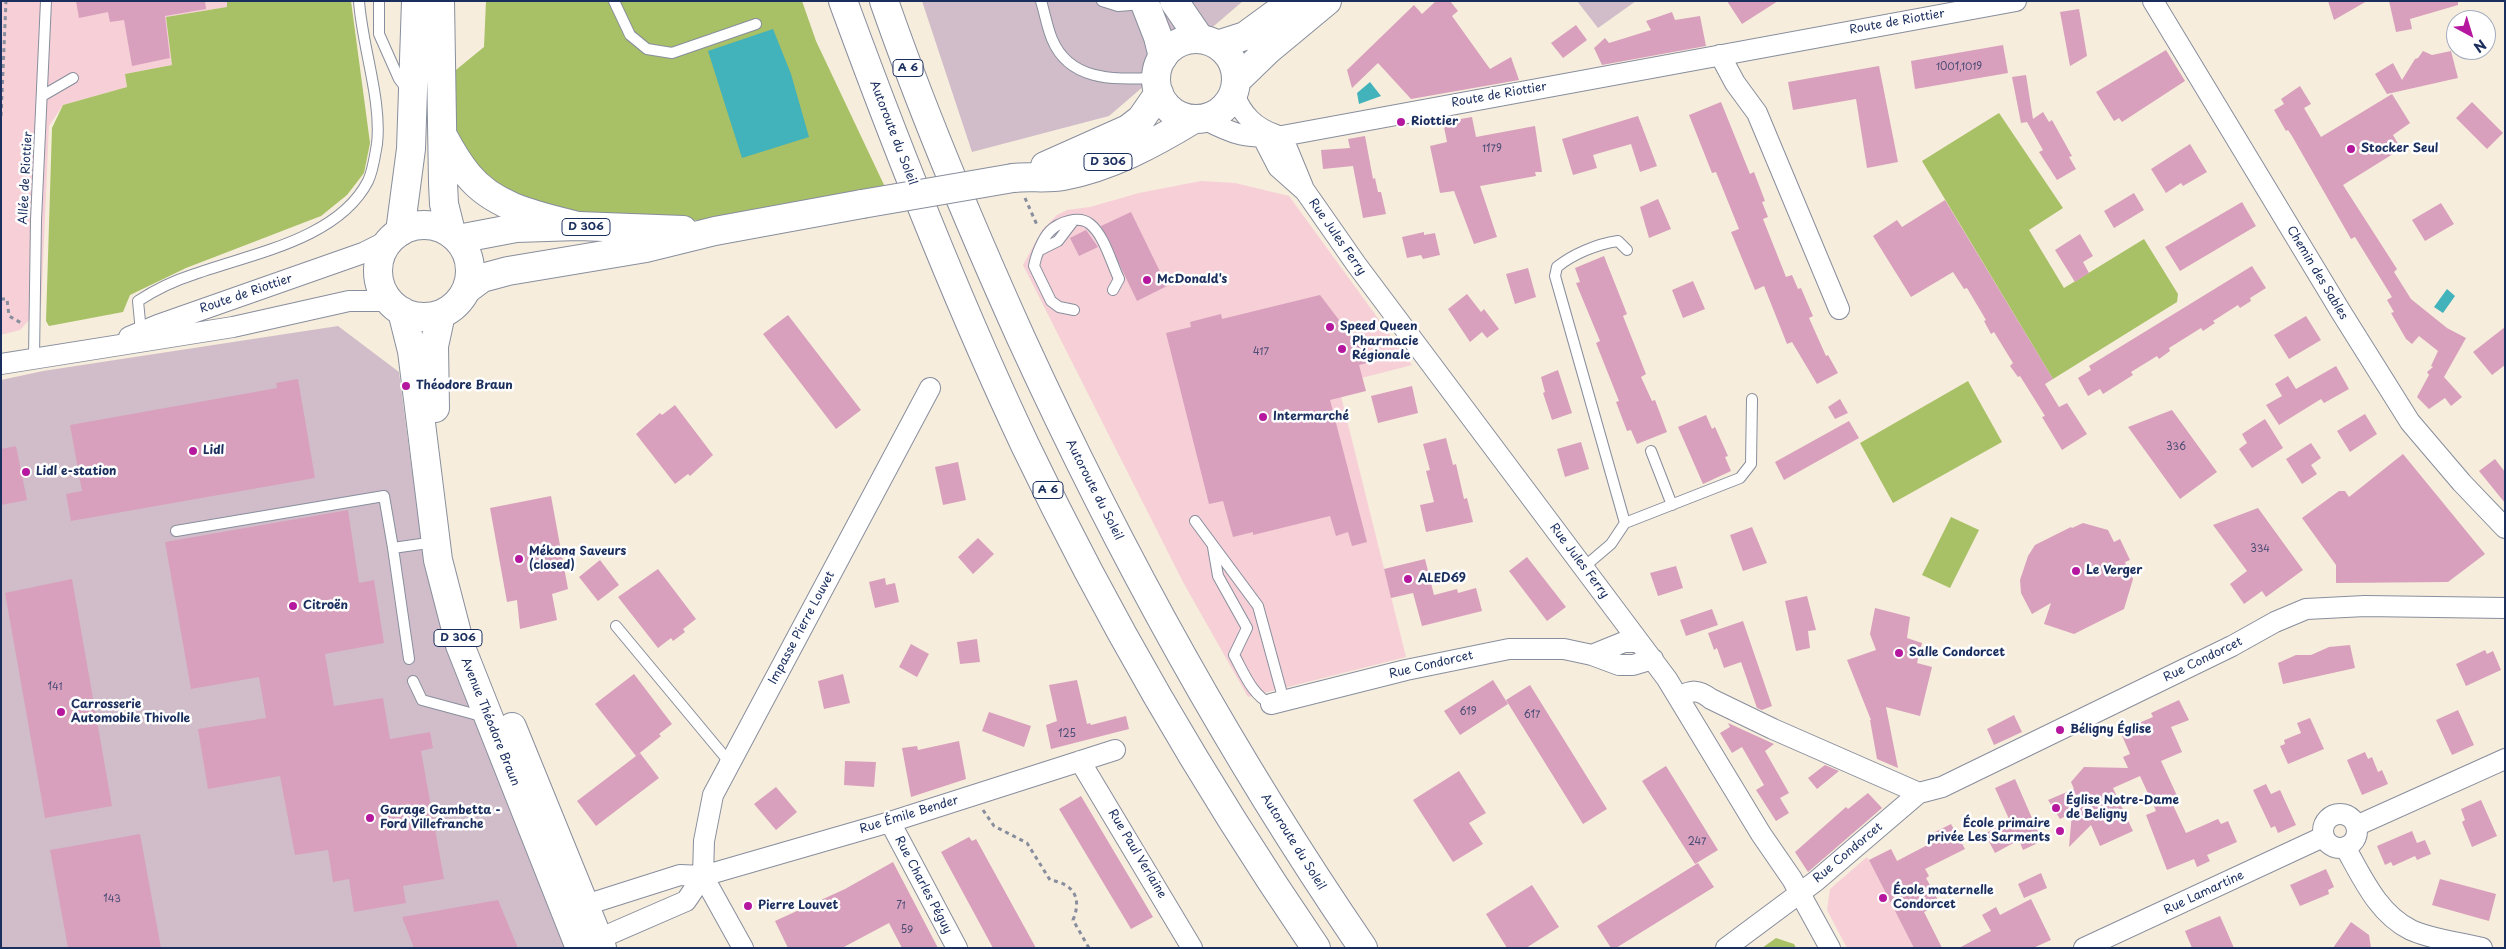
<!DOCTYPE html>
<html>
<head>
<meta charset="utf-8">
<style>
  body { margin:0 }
  #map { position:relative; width:2506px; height:949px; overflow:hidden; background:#f6eddc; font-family:"Playpen Sans",sans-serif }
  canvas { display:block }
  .frame { position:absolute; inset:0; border:2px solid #1b2f5e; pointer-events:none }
  .north { position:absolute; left:2446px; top:10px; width:50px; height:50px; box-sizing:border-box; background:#fff; border:1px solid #a4acbf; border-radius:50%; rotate:141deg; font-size:14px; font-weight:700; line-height:20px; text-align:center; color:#1b2f5e }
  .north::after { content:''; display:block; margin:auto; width:18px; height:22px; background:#b5179e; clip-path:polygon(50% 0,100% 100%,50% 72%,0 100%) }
</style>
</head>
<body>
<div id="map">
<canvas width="2506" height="949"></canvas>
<div class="frame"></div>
<div class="north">N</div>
</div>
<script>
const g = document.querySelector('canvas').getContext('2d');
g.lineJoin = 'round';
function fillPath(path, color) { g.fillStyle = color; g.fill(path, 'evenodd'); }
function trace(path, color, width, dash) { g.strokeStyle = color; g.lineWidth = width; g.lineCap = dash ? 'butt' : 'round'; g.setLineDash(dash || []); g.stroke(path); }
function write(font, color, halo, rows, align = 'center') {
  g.font = font + ' "Playpen Sans",sans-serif'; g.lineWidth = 5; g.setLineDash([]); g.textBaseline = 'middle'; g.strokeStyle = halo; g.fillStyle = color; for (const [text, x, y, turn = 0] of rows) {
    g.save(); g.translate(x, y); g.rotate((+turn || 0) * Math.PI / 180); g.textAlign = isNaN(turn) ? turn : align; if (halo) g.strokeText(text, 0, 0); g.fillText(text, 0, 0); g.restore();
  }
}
const built = new Path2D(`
  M1,1h226l1,6 -62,10 6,48 -47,9 2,13 -64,18 -14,21 -8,181 -21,23 -19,5z
  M1201,181l34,2 54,13 123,169 -74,19 68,273 -158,40 -65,-115 -160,-317 19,-35 15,-15 10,-5 23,-3 49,-14z
  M1891,849l22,42 4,-2 -16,-30 15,-8 13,25 -3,2 14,26 -13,6 -6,-3 21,41h-95l-20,-38 3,-21 37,-32 2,3z`);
const industrial = new Path2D(`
  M922,1h321l-134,115 -137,36z
  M1577,1h59l-38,27z
  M338,326l61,46 13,99 13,63 149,414h-573v-568l42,-9z`);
const green = new Path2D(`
  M227,1h124l19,142 -6,30 -17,22 -26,21 -135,52 -56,27 -7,17 -74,14 -3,-5 6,-193 11,-23 64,-18 -2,-13 47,-9 -6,-48 61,-10z
  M486,1h316l14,40 69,146 -183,33 -60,2 -94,-11 -42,-16 -29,-25 -20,-38 -6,-58 33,-27z
  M1999,113l64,95 -34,22 35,58 80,-49 34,55 -1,8 -124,77 -131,-218z
  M1968,381l34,61 -109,61 -33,-60z
  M1951,517l28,13 -29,58 -28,-13z
  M1776,938l18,6 2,4h-34z`);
const water = new Path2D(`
  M773,29l18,45 18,63 -67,21 -34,-107z
  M1370,82l11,14 -22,8 -2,-11z
  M2447,289l8,7 -12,17 -9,-6z`);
const building = new Path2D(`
  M76,1h129l1,8 -41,7 5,42 -38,8 -8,-46 -14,2 -2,-10 -29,6z
  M1436,1h14l8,10 -6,5 38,53 21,-12 8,23 -108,19 -33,-36 -26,25 -5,-18 67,-65 8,9z
  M1727,1h51l-36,23z
  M2328,1h39l-33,19z
  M2389,1h69v4l-48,14 2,10 -16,3z
  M2079,9l8,47 -17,10 -10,-54z
  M1672,12l3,8 25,-4 6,30 -104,19 -8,-17 11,-10 4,5 42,-13 -5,-9z
  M1576,25l11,15 -24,18 -12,-15z
  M2003,45l5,28 -93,16 -4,-28z
  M2166,50l19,31 -63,41 -3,-4 -5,3 -18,-29z
  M2423,51l9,4 19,-4 7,27 -71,16 -12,-20 18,-11 9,17 13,-21 3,-1z
  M1879,66l19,96 -31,6 -11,-69 -63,11 -5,-28z
  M2026,75l7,44 10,-7 6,10 3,-2 20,36 -3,1 7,12 -19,11 -18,-28 4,-2 -16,-28 -6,1 -9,-46z
  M2300,86l11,18 -7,4 17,29 71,-43 18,29 -17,12 8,14 -58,36 54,84 -3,3 17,27 36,29 19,10 -22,39 18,20 -11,9 -6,-8 -16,11 -12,-12 12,-22 -2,-3 6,-5 -2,-1 7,-15 -19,-15 -7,8 -6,-5 -15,-26 3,-1 -7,-12 5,-3 -37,-60 -4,2 -59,-103 -4,-6 -2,1 -12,-21 10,-6 -3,-5z
  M1721,102l29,72 4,-2 11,29 -3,1 6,15 -5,2 23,58 6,-2 6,14 3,-1 12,28 -4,2 17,38 2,-1 10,18 -21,11 -25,-42 -5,2 -23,-58 -9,4 -24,-58 8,-3 -23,-57 -4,1 -23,-58z
  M2472,102l31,31 -16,16 -31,-31z
  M1638,116l19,50 -17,6 -9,-28 -38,11 4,13 -24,7 -11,-36z
  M1472,117l4,20 59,-11 7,46h-7l1,4 -56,10 17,51 -23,7 -20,-53 -14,2 -10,-47 17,-4 -4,-20z
  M1365,136l8,43 2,-1 3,14h3l5,22 -23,4 -10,-52 -30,3 -2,-19 29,-2 -2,-9z
  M2190,144l17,28 -24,14 -2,-3 -15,10 -15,-24z
  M2134,193l10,17 -30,18 -10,-17z
  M1658,199l13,30 -22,9 -9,-31z
  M1945,200l108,179 -8,5 14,23 8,-4 20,31 -25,16 -20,-33 3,-1 -25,-40 -2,1 -8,-11 3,-3 -19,-31 -3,2 -7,-13 2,-1 -19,-32 -3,1 -11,-17 -42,25 -38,-61 24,-16 5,7z
  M2242,202l14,24 -76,45 -15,-24z
  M2441,203l13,21 -29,17 -13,-21z
  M1131,212l36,74 -30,15 -36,-75z
  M1086,230l12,17 -19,9 -9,-18z
  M1424,232v3l11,-2 5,22 -17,4 -2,-4 -14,3 -5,-21z
  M2080,234l13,22 -10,6 6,11 -14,9 -20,-32z
  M1604,256l23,58 -4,2 23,58 -5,3 11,24 3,-1 12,32 -30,12 -6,-14 -4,1 -11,-29 3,-1 -23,-58 4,-2 -24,-58 4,-1 -5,-14z
  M2252,266l14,22 -16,10 1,3 -11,7 -2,-3 -25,16 2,2 -12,8 -2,-3 -32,20 1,3 -11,8 -2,-3 -26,16 2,3 -30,19 -3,-5 -12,7 -10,-18 13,-8 -2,-4z
  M1528,268l8,29 -21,7 -9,-30z
  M1693,281l12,28 -22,9 -11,-28z
  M1467,294l14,18 3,-3 15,20 -12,9 -5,-6 -12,10 -22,-33z
  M1320,295l51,67 -12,3 7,26 -36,9 37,142 -15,4 -4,-14 -12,4 -6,-20 -77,19v-3l-20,5 -10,-36 -14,3 -43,-171 25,-6 -1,-5 31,-8 1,5z
  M788,315l73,95 -25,19 -73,-95z
  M2306,316l15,24 -32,19 -15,-24z
  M2505,327v38l-13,10 -19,-23z
  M2336,366l13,23 -25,14 -3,-4 -42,26 -13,-20 16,-9 -7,-12 13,-8 8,13z
  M1558,370l14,43 -20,7 -9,-27 2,-1 -4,-15z
  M298,379l17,99 -244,43 -5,-27 16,-3 -12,-66 207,-37 -1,-5z
  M1412,386l6,27 -40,10 -7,-27z
  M1840,399l8,14 -13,6 -7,-12z
  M675,405l38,50 -23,21 -2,-2 -13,10 -39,-50 24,-21 2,2z
  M2172,410l45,62 -37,27 -52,-72z
  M2365,414l12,20 -27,18 -13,-21z
  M1706,415l6,14 3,-2 13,29 -3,1 6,14 -28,13 -25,-57z
  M2265,419l18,29 -31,20 -13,-19 8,-6 -5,-9z
  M1849,421l10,17 -75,42 -9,-18z
  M1446,438l7,27 3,-1 8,35 3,-1 6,24 -47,10 -6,-27 14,-3 -8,-31 4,-1 -7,-26z
  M1581,442l8,27 -24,8 -8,-28z
  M2311,443l10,15 -10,7 6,9 -15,10 -16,-25z
  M16,446l11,54 -26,5v-56z
  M2403,454l82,100 -37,28 -112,1v-18l-34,-47 37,-27h6l4,6z
  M2495,459l10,13v31l-26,-32z
  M958,462l8,38 -23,5 -8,-38z
  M551,496l17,93 -16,5 5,26 -37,9 -3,-29 -10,2 -17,-94z
  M2258,508l45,62 -37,27 -4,-6 -18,13 -14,-20 17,-13 -34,-46z
  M348,510l11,73 15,-3 10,63 -59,11 9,52 49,-8 7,41 40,-7 3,16 -12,3 23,128 -41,7 3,17 -52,9 -5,-33 -16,3 -5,-32 -33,5 -15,-79 -72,13 -10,-60 68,-11 -7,-41 -68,12 -26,-147z
  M2083,523l25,7 6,12 6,-3 10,21 -5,2 8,17 -9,30 -50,25 -30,-10 7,-21 -19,11 -11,-21 -1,-13 8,-24 7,-11 36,-18 1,1z
  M1752,527l15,36 -24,8 -13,-36z
  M978,538l16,16 -21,20 -15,-17z
  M1527,557l39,50 -19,14 -38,-50z
  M1425,559l9,36 23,-6 1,4 18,-5 6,23 -60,15 -9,-33 -22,5 -7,-29z
  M600,560l19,25 -21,16 -19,-24z
  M1676,566l7,22 -25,8 -8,-23z
  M658,569l38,50 -13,10 2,3 -12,9 -2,-3 -13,10 -40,-51z
  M885,578l1,7 9,-2 4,19 -24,6 -6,-26z
  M72,579l40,227 -67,12 -40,-225z
  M1807,596l9,34 -8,1 2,17 -14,3 -11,-50z
  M1875,608l35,9 -3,21 15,5 -5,20 15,4 -12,49 -34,-9 12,61 -21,-9 -7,-39h1l-24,-60 29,-10 -6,-16z
  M1712,609l6,16 -32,11 -6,-16z
  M1743,621l29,85 -10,4 -5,-2 -16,-46 -17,6 -7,-20 -3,2 -6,-17z
  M977,639l3,23 -20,2 -3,-22z
  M911,644l18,10 -12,23 -18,-10z
  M2350,645l5,23 -72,16 -5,-21 18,-8h15l18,-8z
  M2485,650l2,4 6,-3 8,19 -35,16 -10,-22z
  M634,674l38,50 -13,10 2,2 -25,20 -41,-52z
  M843,674l7,29 -26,6 -6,-28z
  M1077,680l10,44 3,-1 1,2 35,-9 3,13 -78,20 -5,-24 11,-4 -8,-36z
  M1493,680l15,24 -48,31 -16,-24z
  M1530,685l77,124 -24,15 -77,-124z
  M2179,700l10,20 -18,7 11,25 -21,9 18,39 -7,3 14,30 32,-14 3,5 7,-3 9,21 -30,13 3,6 -13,6 -3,-8 -27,11 -21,-55 10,-4 -16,-35 -27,12 20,43 -33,15 -9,-21 -22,22 3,-34 -12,6 -12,-19 26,-11 -3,-7 13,-15 44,1 -5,-11 7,-3 -10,-23 33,-14 -2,-4z
  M2458,710l16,35 -22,10 -16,-35z
  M989,712l42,14 -7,21 -42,-16z
  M2014,715l8,17 -28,13 -7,-16z
  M2310,718l14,31 -36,15 -8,-18 5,-2 -1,-4 17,-7 -4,-10z
  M1728,723l46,21 -9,7 24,42 -9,5 9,15 -13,8 -20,-31 8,-5 -22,-38 -10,6 -12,-20 10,-6z
  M959,741l7,38 -55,18 -9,-49 15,-2 1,4z
  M2365,752l3,7 4,-2 6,15 4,-2 6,14 -26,11 -15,-35z
  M640,753l19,25 -63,48 -19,-25z
  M845,761l31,1 -2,25 -30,-2z
  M1825,765l14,6 -22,18 -9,-11z
  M1666,766l52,84 -23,14 -53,-83z
  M1459,771l27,42 -17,10 14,21 -30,18 -40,-62z
  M2015,779l27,62 -19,9 -4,-10 -24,13 -10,-19 24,-15 -14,-31z
  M2266,784l5,10 9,-4 16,35 -18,8 -3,-7 -4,2 -18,-38z
  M776,787l21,25 -21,18 -22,-26z
  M1868,793l14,15 -74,64 -13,-20 51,-45 2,2z
  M1081,796l72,121 -22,12 -72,-120z
  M2481,800l16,36 -25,11 -10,-25 3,-2 -4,-11z
  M1951,824l14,25 -40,20 4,7 -3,2 14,26 -16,8 18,36h-28l-45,-88 22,-11 6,12 38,-20 -4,-7z
  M2412,831l5,12 8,-3 6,14 -14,6 -2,-4 -22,10 -2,-4 -6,3 -8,-19z
  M140,834l21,114h-93l-18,-98z
  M969,837l3,4 4,-2 60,109h-43l-52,-96z
  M893,862l45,86h-36l-13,-25 -47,25h-54l-13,-27 70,-32z
  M1698,863l16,24 -98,61h-5l-14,-22z
  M2326,869l8,18 -6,3 1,4 -29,12 -10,-21z
  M2041,873l6,15 -23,10 -6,-14z
  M2440,879l56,15 -7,27 -57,-16z
  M1532,885l27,42 -33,21h-19l-21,-34z
  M2031,899l20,41 -18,8h-74l32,-17 -9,-16 14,-8 4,8z
  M498,900l20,48h-104l-12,-31z
  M2220,916l14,32h-42l-7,-17z
  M2351,922l18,13 2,13h-38z`);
const path = new Path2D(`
  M1,116l5,-115
  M1025,198l12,27
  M1,299h6l2,17 14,8
  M983,810l11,16 33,17 23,37c24,4 32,18 23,40l16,28`);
const lane = new Path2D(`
  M379,1v33l20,45 9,12
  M614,1l16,34 17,14 25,4 84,-29
  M1041,1c4,13 6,26 11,38 18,44 65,40 104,39
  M1102,1l16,5 25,-2
  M42,96l31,-18
  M1040,250l18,-9 16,-21
  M1074,310l-15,-3 -8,-6 -17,-35c2,-11 9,-28 16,-35 9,-9 29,-16 40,-7 14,11 21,38 29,55l-6,11
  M141,332l-3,-31c17,-11 35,-20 54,-26 57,-21 146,-35 176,-94 5,-10 7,-26 9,-37 5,-44 -15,-98 -18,-143
  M34,357l2,-137 10,-219
  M1651,451l21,54
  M1195,521l63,85 26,95
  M1625,523l-70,-247 2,-9c16,-13 40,-23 61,-26l9,9
  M176,531l208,-35 9,52 42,-6
  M1213,547l5,29 29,52 -13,27c10,18 18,40 37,49
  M393,548l16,111
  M1584,567l27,-23 14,-21 115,-45 11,-14 1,-65
  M616,626l114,137
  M413,681l9,19 63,17`);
const street = new Path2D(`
  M2153,1l188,311 69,110 52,61 43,45
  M1720,55l15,28 22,30 82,196
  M1234,94c8,21 21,34 42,41
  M1204,119c30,16 43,20 78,17l734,-135
  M1282,136l21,51
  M1263,138l15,29 27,24 51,73 311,415 94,155 31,45 38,69
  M129,337l29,-12 205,-72 28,-14
  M1,364l232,-37 116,-26h40
  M1592,655l32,-13h15
  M1678,697c14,-7 20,-8 33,2l62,30 146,64
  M1271,704l135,-34 103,-21h55l28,6 27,10h14l20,-6
  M1080,761l112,187
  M2323 831a17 17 0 1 1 34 0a17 17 0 1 1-34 0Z
  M890,822l67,126
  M2356,826l149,-67
  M2345,847c17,30 33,67 66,83 22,10 48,12 71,18
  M703,876l1,-35 9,-46 217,-407
  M703,876l40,72
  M573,909l107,-34 23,1 187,-54 225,-72
  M587,944l99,-43 17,-25
  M1726,948l90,-67 103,-88 23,-6 290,-141 43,-24 31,-13 59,-3 140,2
  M2084,948l239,-111`);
const primary = new Path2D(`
  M1156 79a40 40 0 1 1 80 0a40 40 0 1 1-80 0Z
  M1217,45l28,-9 48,-35
  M1237,80l31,-30 59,-49
  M1045,166l83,-37 13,-10 18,-26
  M1013,178c16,-2 34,1 50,-2 47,-9 90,-32 131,-57
  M378 271a46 46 0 1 1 92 0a46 46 0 1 1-92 0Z
  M458,239l58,-11 62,-2 105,4
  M466,290l16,-12 26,-7 138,-23 69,-17 147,-27
  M402,311l10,40 26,209 22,85 120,303
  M435,408l-1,-62 7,-32
  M512,727l90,221`);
const highway = new Path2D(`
  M440,1l3,182 1,21 7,28
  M843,1c55,150 114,300 182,444 83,174 182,343 291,503
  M884,1c40,115 87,226 137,337 97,212 210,417 342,610
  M1144,1l14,36 5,20
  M1174,1l26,38
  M443,136c7,13 15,27 25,39 27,33 71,41 110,51
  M400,232l11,-83 5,-148`);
const primaryBridge = new Path2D(`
  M862,204l151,-26`);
const markers = [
  [1401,122,5,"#b5179e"],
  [2351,149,5,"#b5179e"],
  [1147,280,5,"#b5179e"],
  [1330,327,5,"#b5179e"],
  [1342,349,5,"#b5179e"],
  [406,386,5,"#b5179e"],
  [1263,417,5,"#b5179e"],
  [193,451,5,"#b5179e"],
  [26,472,5,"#b5179e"],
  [519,559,5,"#b5179e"],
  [2076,571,5,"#b5179e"],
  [1408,579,5,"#b5179e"],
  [293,606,5,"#b5179e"],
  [1899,653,5,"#b5179e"],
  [61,712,5,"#b5179e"],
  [2060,730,5,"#b5179e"],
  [2056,808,5,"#b5179e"],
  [370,818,5,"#b5179e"],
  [2060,831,5,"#b5179e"],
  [1883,898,5,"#b5179e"],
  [748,906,5,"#b5179e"]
];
const numberNames = [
  ["1001,1019",1959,67],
  ["1179",1492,149],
  ["417",1261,352],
  ["336",2176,447],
  ["334",2260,549],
  ["141",55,687],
  ["619",1468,712],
  ["617",1532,715],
  ["125",1067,734],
  ["247",1697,842],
  ["143",112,899],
  ["71",901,906],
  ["59",907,930]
];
const shields = [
  [908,68,30],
  [1108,162,48],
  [586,227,48],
  [1048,490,30],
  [458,638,48]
];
const shieldNames = [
  ["A 6",908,68],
  ["D 306",1108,162],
  ["D 306",586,227],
  ["A 6",1048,490],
  ["D 306",458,638]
];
const streetNames = [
  ["Route de Riottier",1897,22,-10],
  ["Route de Riottier",1499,95,-10],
  ["Autoroute du Soleil",893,133,69],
  ["Allée de Riottier",26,178,-87],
  ["Rue Jules Ferry",1337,237,55],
  ["Chemin des Sables",2317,273,59],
  ["Route de Riottier",246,294,-19],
  ["Autoroute du Soleil",1094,490,63],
  ["Rue Jules Ferry",1579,561,53],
  ["Impasse Pierre Louvet",802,628,-62],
  ["Rue Condorcet",2203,660,-26],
  ["Rue Condorcet",1431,665,-13],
  ["Avenue Théodore Braun",490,722,68],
  ["Rue Émile Bender",909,815,-17],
  ["Autoroute du Soleil",1293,842,58],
  ["Rue Condorcet",1848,853,-40],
  ["Rue Paul Verlaine",1137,854,59],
  ["Rue Charles Péguy",923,885,62],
  ["Rue Lamartine",2204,893,-25]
];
const poiNames = [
  ["Riottier",1411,122],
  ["Stocker Seul",2361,149],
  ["McDonald's",1157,280],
  ["Speed Queen",1340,327],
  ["Pharmacie",1352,342],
  ["Régionale",1352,356],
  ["Théodore Braun",416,386],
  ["Intermarché",1273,417],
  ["Lidl",203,451],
  ["Lidl e-station",36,472],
  ["Mékong Saveurs",529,552],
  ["(closed)",529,566],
  ["Le Verger",2086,571],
  ["ALED69",1418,579],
  ["Citroën",303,606],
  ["Salle Condorcet",1909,653],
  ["Carrosserie",71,705],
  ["Automobile Thivolle",71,719],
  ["Béligny Église",2070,730],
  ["Église Notre-Dame",2066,801],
  ["de Beligny",2066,815],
  ["Garage Gambetta -",380,811],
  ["Ford Villefranche",380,825],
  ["École primaire",2050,824,"right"],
  ["privée Les Sarments",2050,838,"right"],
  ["École maternelle",1893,891],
  ["Condorcet",1893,905],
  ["Pierre Louvet",758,906]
];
fillPath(built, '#f6cfd7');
fillPath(industrial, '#d1bdc9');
fillPath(green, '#a8c066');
fillPath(water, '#42b2bb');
fillPath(building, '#d8a0bc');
trace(lane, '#888e9d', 12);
trace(street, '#888e9d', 22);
trace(primary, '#888e9d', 30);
trace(highway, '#888e9d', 30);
trace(path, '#888e9d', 3, [4, 4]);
trace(lane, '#fff', 10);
trace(street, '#fff', 20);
trace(primary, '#fff', 28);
trace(highway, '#fff', 28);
trace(primaryBridge, '#888e9d', 30, []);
trace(primaryBridge, '#fff', 28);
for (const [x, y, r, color] of markers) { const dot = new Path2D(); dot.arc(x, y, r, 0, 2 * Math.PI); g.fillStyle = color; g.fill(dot); trace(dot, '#fff', 2); }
write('10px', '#4a4b76', null, numberNames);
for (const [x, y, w] of shields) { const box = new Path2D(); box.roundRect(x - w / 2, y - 8.5, w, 17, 4); g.fillStyle = '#fff'; g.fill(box); trace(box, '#1b2f5e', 1); }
write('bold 11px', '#1b2f5e', null, shieldNames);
write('12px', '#1b2f5e', '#fff', streetNames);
write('bold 12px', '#1b2f5e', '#fff', poiNames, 'left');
</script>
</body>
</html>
